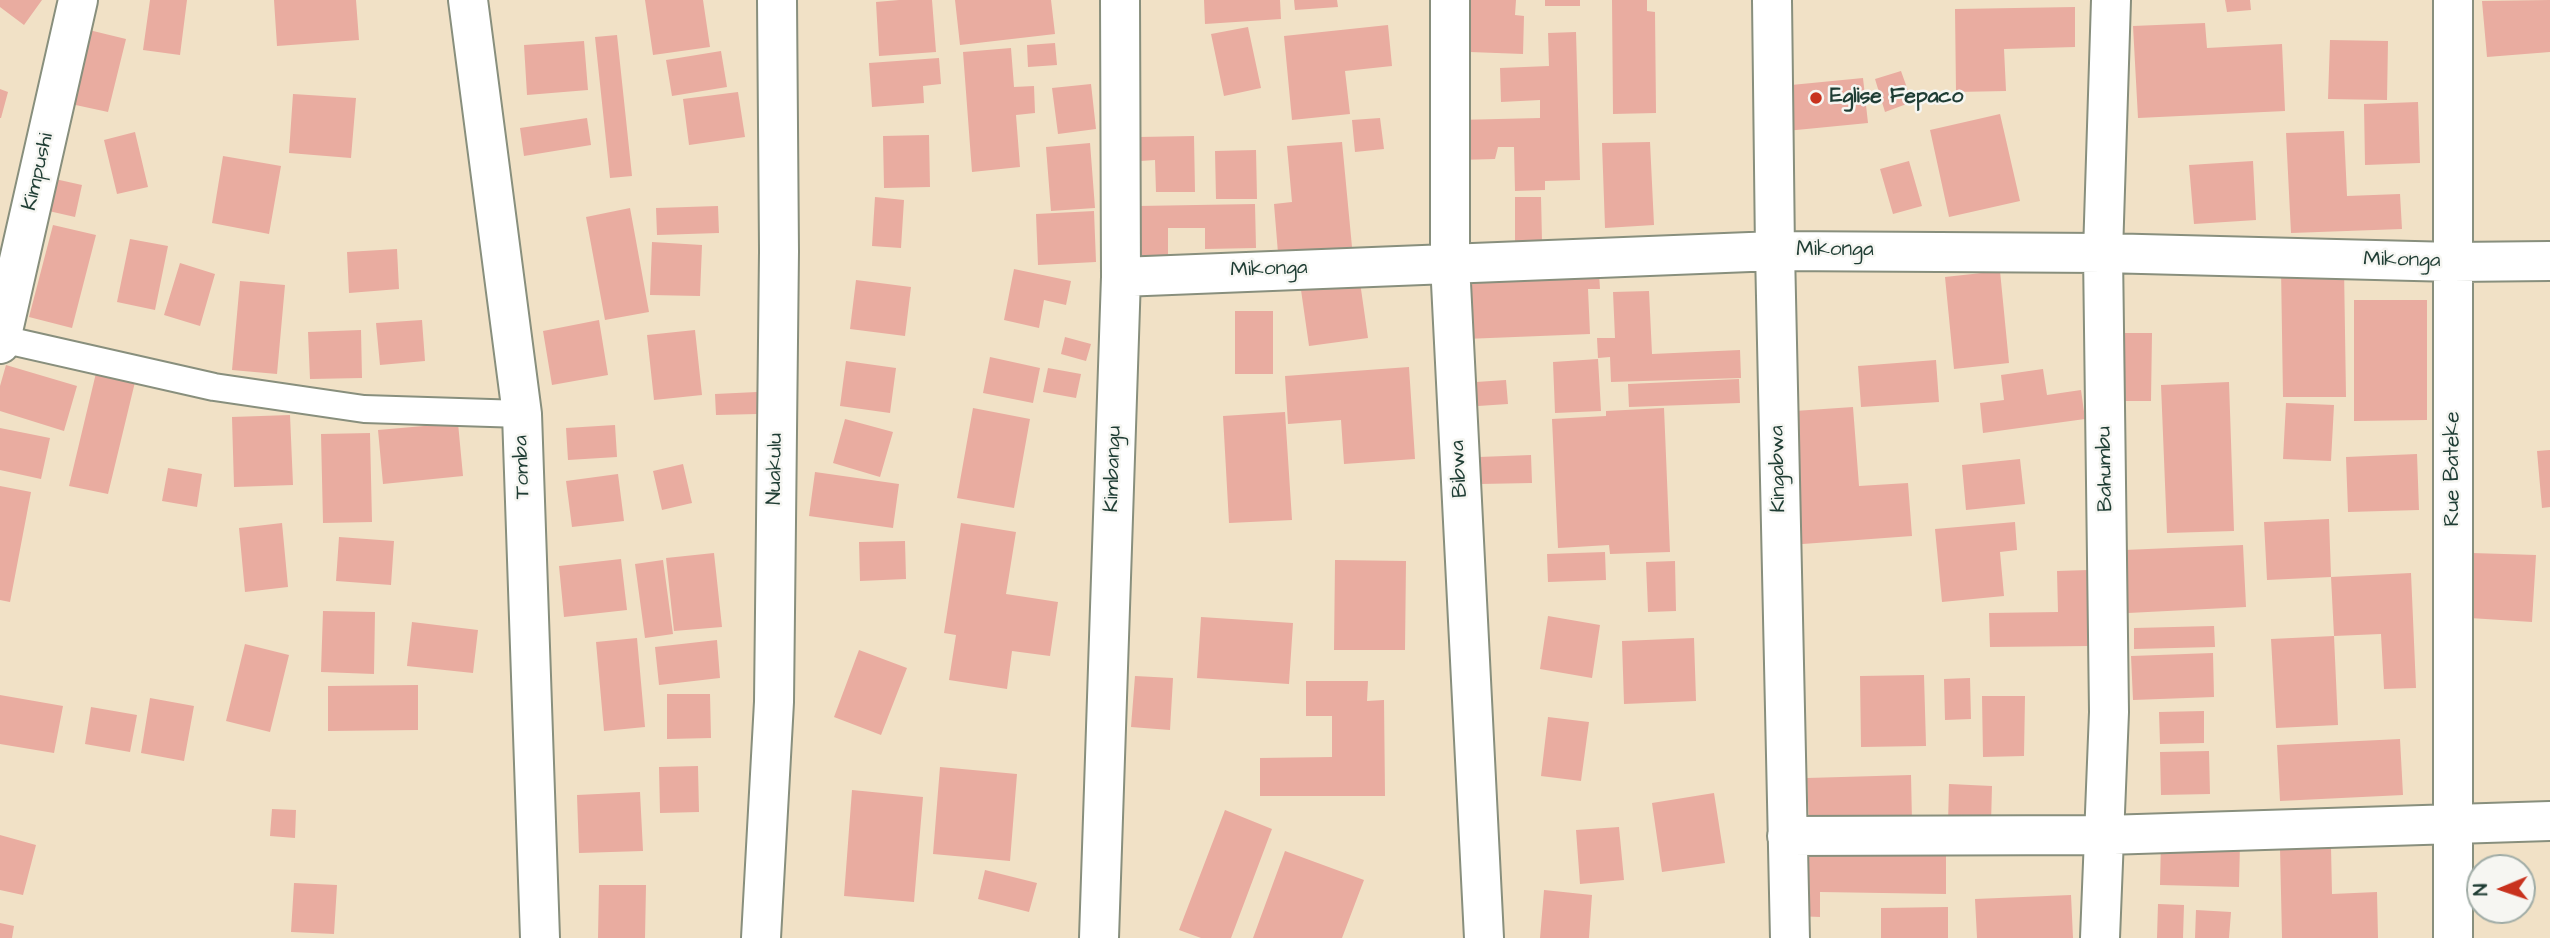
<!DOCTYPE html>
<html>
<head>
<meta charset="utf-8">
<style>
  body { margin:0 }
  #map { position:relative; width:2550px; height:938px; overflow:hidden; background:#f1e1c6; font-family:"Architects Daughter",sans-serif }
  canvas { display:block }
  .north { position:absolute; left:2466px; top:854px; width:70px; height:70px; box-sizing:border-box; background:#f6f6f2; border:2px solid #a0aca6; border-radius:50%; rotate:268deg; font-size:19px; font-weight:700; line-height:28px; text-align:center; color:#1f3d34 }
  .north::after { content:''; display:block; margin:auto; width:24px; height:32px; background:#c8321e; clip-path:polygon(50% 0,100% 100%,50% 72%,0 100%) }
</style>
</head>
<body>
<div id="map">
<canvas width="2550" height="938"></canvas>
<div class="north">N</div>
</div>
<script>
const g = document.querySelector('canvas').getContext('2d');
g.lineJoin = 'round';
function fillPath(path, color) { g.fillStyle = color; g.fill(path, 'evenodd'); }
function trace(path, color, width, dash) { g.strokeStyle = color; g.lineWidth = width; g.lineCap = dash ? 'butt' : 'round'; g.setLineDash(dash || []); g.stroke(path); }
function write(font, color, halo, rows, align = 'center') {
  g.font = font + ' "Architects Daughter",sans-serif'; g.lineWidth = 5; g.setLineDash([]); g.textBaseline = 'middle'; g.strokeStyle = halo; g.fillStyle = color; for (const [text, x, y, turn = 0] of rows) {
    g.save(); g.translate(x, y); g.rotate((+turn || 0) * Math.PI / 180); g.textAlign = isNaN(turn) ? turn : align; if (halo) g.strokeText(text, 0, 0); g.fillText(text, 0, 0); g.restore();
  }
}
const building = new Path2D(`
  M0,0h42l-18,25 -24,-18z
  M150,0h37l-7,55 -37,-5z
  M274,0h82l3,40 -82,6z
  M645,0h58l7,47 -57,8z
  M899,0h33l4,52 -57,4 -3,-54z
  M955,0h96l4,34 -95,11z
  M1204,0h76l1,19 -76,5z
  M1294,0h43l1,7 -43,3z
  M1459,0h57l-1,15 9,1 -1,38 -53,-2 1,-36h-12z
  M1545,0h35v6h-35z
  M1612,0h35v11l8,1 1,101 -43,1z
  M2225,0h25l1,10 -24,2z
  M2550,0v52l-63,5 -5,-56z
  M2075,7v40l-71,2 2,42 -50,1 -1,-83z
  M2205,23l2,25 75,-4 3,67 -147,7 -5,-92z
  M1388,25l4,41 -47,5 5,43 -58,6 -8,-84z
  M1248,27l13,61 -37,8 -13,-62z
  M89,30l37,9 -18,73 -37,-8z
  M1576,32l4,148 -35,1v9l-30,1 -1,-44h-16l-3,12 -37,1 -1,-40 83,-2v-18l-39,2 -1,-34 49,-2 -1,-33z
  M617,35l15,141 -22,2 -15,-141z
  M2330,40l58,1 -1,59 -59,-1z
  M584,41l4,49 -61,5 -3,-50z
  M1055,43l2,22 -29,2 -1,-22z
  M1011,48l3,39 20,-1 1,27 -19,2 4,52 -48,5 -9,-120z
  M721,51l6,36 -55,9 -6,-36z
  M939,58l2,26 -18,2 1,17 -52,4 -3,-44z
  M1901,71l11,31 -27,10 -10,-33z
  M1863,78l5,45 -82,8 -5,-45z
  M1091,84l5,45 -38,5 -6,-46z
  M0,89l8,3 -7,26h-1z
  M738,92l7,45 -56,8 -6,-46z
  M293,94l63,4 -5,60 -62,-5z
  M2418,102l2,61 -55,2 -1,-61z
  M2000,114l20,87 -71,16 -19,-87z
  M587,118l4,27 -67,11 -4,-28z
  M1380,118l4,31 -29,3 -3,-32z
  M2344,131l3,65 53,-2 2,35 -111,4 -5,-100z
  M135,132l13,55 -31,7 -13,-54z
  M929,135l1,52 -46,1 -1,-52z
  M1194,136l1,56h-39l-1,-32 -15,1 -1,-24z
  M1342,142l10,105 -74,6 -4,-49 18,-2 -5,-56z
  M1650,142l4,83 -49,3 -3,-85z
  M1090,143l5,65 -44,3 -5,-64z
  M1256,150l1,49h-41l-1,-48z
  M223,156l58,10 -12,68 -57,-11z
  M1909,161l13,45 -29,8 -13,-45z
  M2253,161l3,59 -62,4 -5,-59z
  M46,177l36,8 -7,32 -35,-8z
  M875,197l29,3 -3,48 -29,-2z
  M1515,197h26l1,44 -27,1z
  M1255,204l1,44 -51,1v-21h-37v34l-28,1 -2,-57z
  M718,206l1,27 -62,2 -1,-27z
  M630,208l19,104 -44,8 -19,-103z
  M1094,211l2,51 -58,3 -2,-51z
  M53,225l43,10 -24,93 -43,-11z
  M130,239l38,7 -13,64 -38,-8z
  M652,242l50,3 -2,51 -50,-1z
  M397,249l2,40 -50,4 -2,-41z
  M180,263l35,11 -15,52 -36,-11z
  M2344,267l2,130h-63l-2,-129z
  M1014,269l57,12 -5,24 -22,-5 -5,28 -35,-8z
  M2000,271l9,92 -55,6 -9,-92z
  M1599,273l1,16h-12l2,45 -125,5 -2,-60z
  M1359,275l9,63 -59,8 -9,-63z
  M856,280l55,7 -6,49 -55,-7z
  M240,281l45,4 -8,89 -45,-4z
  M1649,291l3,63 88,-4 1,28 -130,4 -1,-25 -12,1 -1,-20h18l-2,-46z
  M2354,300h73v120l-73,1z
  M1235,311h38v63h-38z
  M422,320l3,41 -45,4 -4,-42z
  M599,320l9,55 -56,10 -9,-54z
  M361,330l1,48 -52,1 -2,-47z
  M695,330l7,65 -48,5 -7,-65z
  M2123,333h29l-1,68h-28z
  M1065,337l26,7 -5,17 -25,-7z
  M990,357l50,11 -7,35 -50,-10z
  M1598,359l3,52 -46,2 -2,-51z
  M1936,360l3,42 -78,5 -3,-41z
  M846,361l50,7 -6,45 -50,-7z
  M6,365l71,21 -13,45 -64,-20v-25z
  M1409,367l6,92 -71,5 -3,-44 -53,4 -3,-48z
  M1048,368l33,6 -5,24 -33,-6z
  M2043,369l4,26 34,-5 4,29 -102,14 -3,-30 24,-3 -3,-25z
  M96,373l39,9 -27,112 -39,-8z
  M1739,379l1,24 -111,4 -1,-23z
  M1506,380l2,24 -45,3 -2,-24z
  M2229,382l5,149 -67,2 -6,-148z
  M757,392v22l-41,1 -1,-21z
  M2286,403l48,2 -3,56 -48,-2z
  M1853,407l6,79 49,-3 4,53 -123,9 -9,-133z
  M973,408l57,11 -16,89 -57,-10z
  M1664,408l6,144 -60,2 -1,-9 -51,3 -6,-129 54,-3v-5z
  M1285,412l7,108 -63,3 -6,-107z
  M290,415l3,70 -59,2 -2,-70z
  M845,419l48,13 -13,45 -47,-14z
  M458,423l5,53 -80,8 -5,-54z
  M615,425l2,32 -49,3 -2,-32z
  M0,428l50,10 -9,41 -41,-9z
  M370,433l2,89 -49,1 -2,-89z
  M2550,450v57l-8,1 -5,-57z
  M2417,454l2,56 -71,2 -2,-55z
  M1531,455l1,28 -52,1 -1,-27z
  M2020,459l5,45 -59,6 -4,-45z
  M683,464l9,39 -30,7 -9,-39z
  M168,468l34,6 -5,33 -35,-6z
  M815,472l84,12 -6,44 -84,-12z
  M618,474l6,47 -52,6 -6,-46z
  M0,486l31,6 -21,110 -10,-2z
  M2329,519l2,58 -64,3 -3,-58z
  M2015,522l2,28 -17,2 4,44 -62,6 -7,-73z
  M282,523l6,64 -43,5 -6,-64z
  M961,523l55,9 -10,62 52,8 -8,54 -38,-5 -5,38 -58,-9 7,-45 -12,-2z
  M339,537l55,4 -3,44 -55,-4z
  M905,541l1,38 -46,2 -1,-39z
  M2243,545l3,62 -118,6 -4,-63z
  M1605,552l1,28 -58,2 -1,-28z
  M714,553l8,74 -48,4 -8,-73z
  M2472,553l64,2 -4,67 -62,-4z
  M621,559l6,51 -63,7 -5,-51z
  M663,560l10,74 -28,4 -10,-74z
  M1335,560l71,1 -1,89h-71z
  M1675,561l1,50 -28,1 -2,-50z
  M2089,570v76l-99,1 -1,-34 69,-1 -1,-41z
  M2411,573l5,115 -32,1 -3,-55 -47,2 4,89 -62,3 -5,-89 63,-3 -3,-59z
  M323,611l52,1 -1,62 -53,-2z
  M1548,616l52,9 -8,53 -52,-9z
  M1201,617l92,6 -4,61 -92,-6z
  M412,622l66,8 -5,43 -66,-7z
  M2214,626l1,21 -81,2v-21z
  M637,638l8,89 -41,4 -8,-89z
  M1694,638l2,63 -72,3 -2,-63z
  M717,640l3,38 -61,7 -4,-38z
  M245,644l44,11 -19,77 -44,-11z
  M859,650l48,18 -26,67 -47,-18z
  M2213,653l1,44 -81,3 -2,-44z
  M1924,675l2,71 -65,1 -1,-71z
  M1135,676l38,2 -3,52 -39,-3z
  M1970,678l1,41 -26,1 -1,-41z
  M1306,681h62l-1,20 17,-1 1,96h-125v-38l72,-1v-41h-26z
  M418,685v45l-90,1v-45z
  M667,694h43l1,44 -44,1z
  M0,695l63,11 -9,47 -54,-9z
  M1982,696h43l-1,60 -41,1z
  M150,698l44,8 -10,55 -43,-8z
  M91,707l46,8 -7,37 -45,-8z
  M2204,711v32l-44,1 -1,-32z
  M1548,717l41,5 -8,59 -40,-5z
  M2400,739l3,56 -123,6 -3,-56z
  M2209,751l1,43 -49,1 -1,-43z
  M698,766l1,46 -39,1 -1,-46z
  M940,767l77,7 -7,87 -77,-7z
  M1911,775l1,47 -103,2 -2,-46z
  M1949,784l43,2 -1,38h-43z
  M852,790l71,7 -9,105 -70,-6z
  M640,792l3,59 -64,2 -2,-58z
  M1714,793l11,70 -63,9 -10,-69z
  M272,809l24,1 -1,28 -25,-2z
  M1225,810l47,19 -41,109h-30l-22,-8z
  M1619,827l5,53 -44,4 -4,-54z
  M0,835l36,10 -13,50 -23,-5z
  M2161,840l79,3 -1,44 -79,-2z
  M2331,847l1,47 45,-2 1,46h-96l-2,-90z
  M1796,848l150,1v45l-126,-2v25l-25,-1z
  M1285,851l79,29 -22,58h-89z
  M985,870l52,13 -8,29 -51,-13z
  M294,883l43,2 -3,49 -43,-2z
  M599,885h47l-1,53h-47z
  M1544,890l48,5 -3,43h-49z
  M2071,895l2,43h-96l-2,-39z
  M2158,904l26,1 -1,33h-26z
  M1948,907v31h-67v-30z
  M2196,910l35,2 -2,26h-34z
  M0,923l14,3 -2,12h-12z`);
const service = new Path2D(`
  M2,339l212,48 150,22 158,5`);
const minor = new Path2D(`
  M468,0l54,414 18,524
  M1450,0v263l34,675
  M1772,0l3,251 15,687
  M1121,277l654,-26 328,2 350,9 97,-1
  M0,344l78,-344
  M1787,836l319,-1 444,-14
  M761,938l13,-236 5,-451 -2,-251
  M1099,938l22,-661 -1,-277
  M2100,938l9,-226 -6,-459 8,-253
  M2453,938v-938`);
const markers = [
  [1816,98,7,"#c8321e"]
];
const poiNames = [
  ["Eglise Fepaco",1830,98]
];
const streetNames = [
  ["Kimpushi",39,172,-77],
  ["Mikonga",1835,251],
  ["Mikonga",2402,261,1],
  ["Mikonga",1269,270,-2],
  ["Tomba",523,467,-92],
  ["Nuakulu",776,469,-89],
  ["Kimbangu",1114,469,-88],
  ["Bibwa",1460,469,-93],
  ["Kingabwa",1779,469,-91],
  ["Bahumbu",2106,469,-91],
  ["Rue Bateke",2454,469,-90]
];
fillPath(building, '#e9aca0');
trace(service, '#888f7d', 30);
trace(minor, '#888f7d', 42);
trace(service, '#fff', 26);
trace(minor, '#fff', 38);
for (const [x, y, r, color] of markers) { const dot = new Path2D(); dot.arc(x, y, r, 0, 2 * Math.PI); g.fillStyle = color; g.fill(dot); trace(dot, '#f6f6f2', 2.5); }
write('bold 21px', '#1f3d34', '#f6f6f2', poiNames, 'left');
write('21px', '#1f3d34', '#f6f6f2', streetNames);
</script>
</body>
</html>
